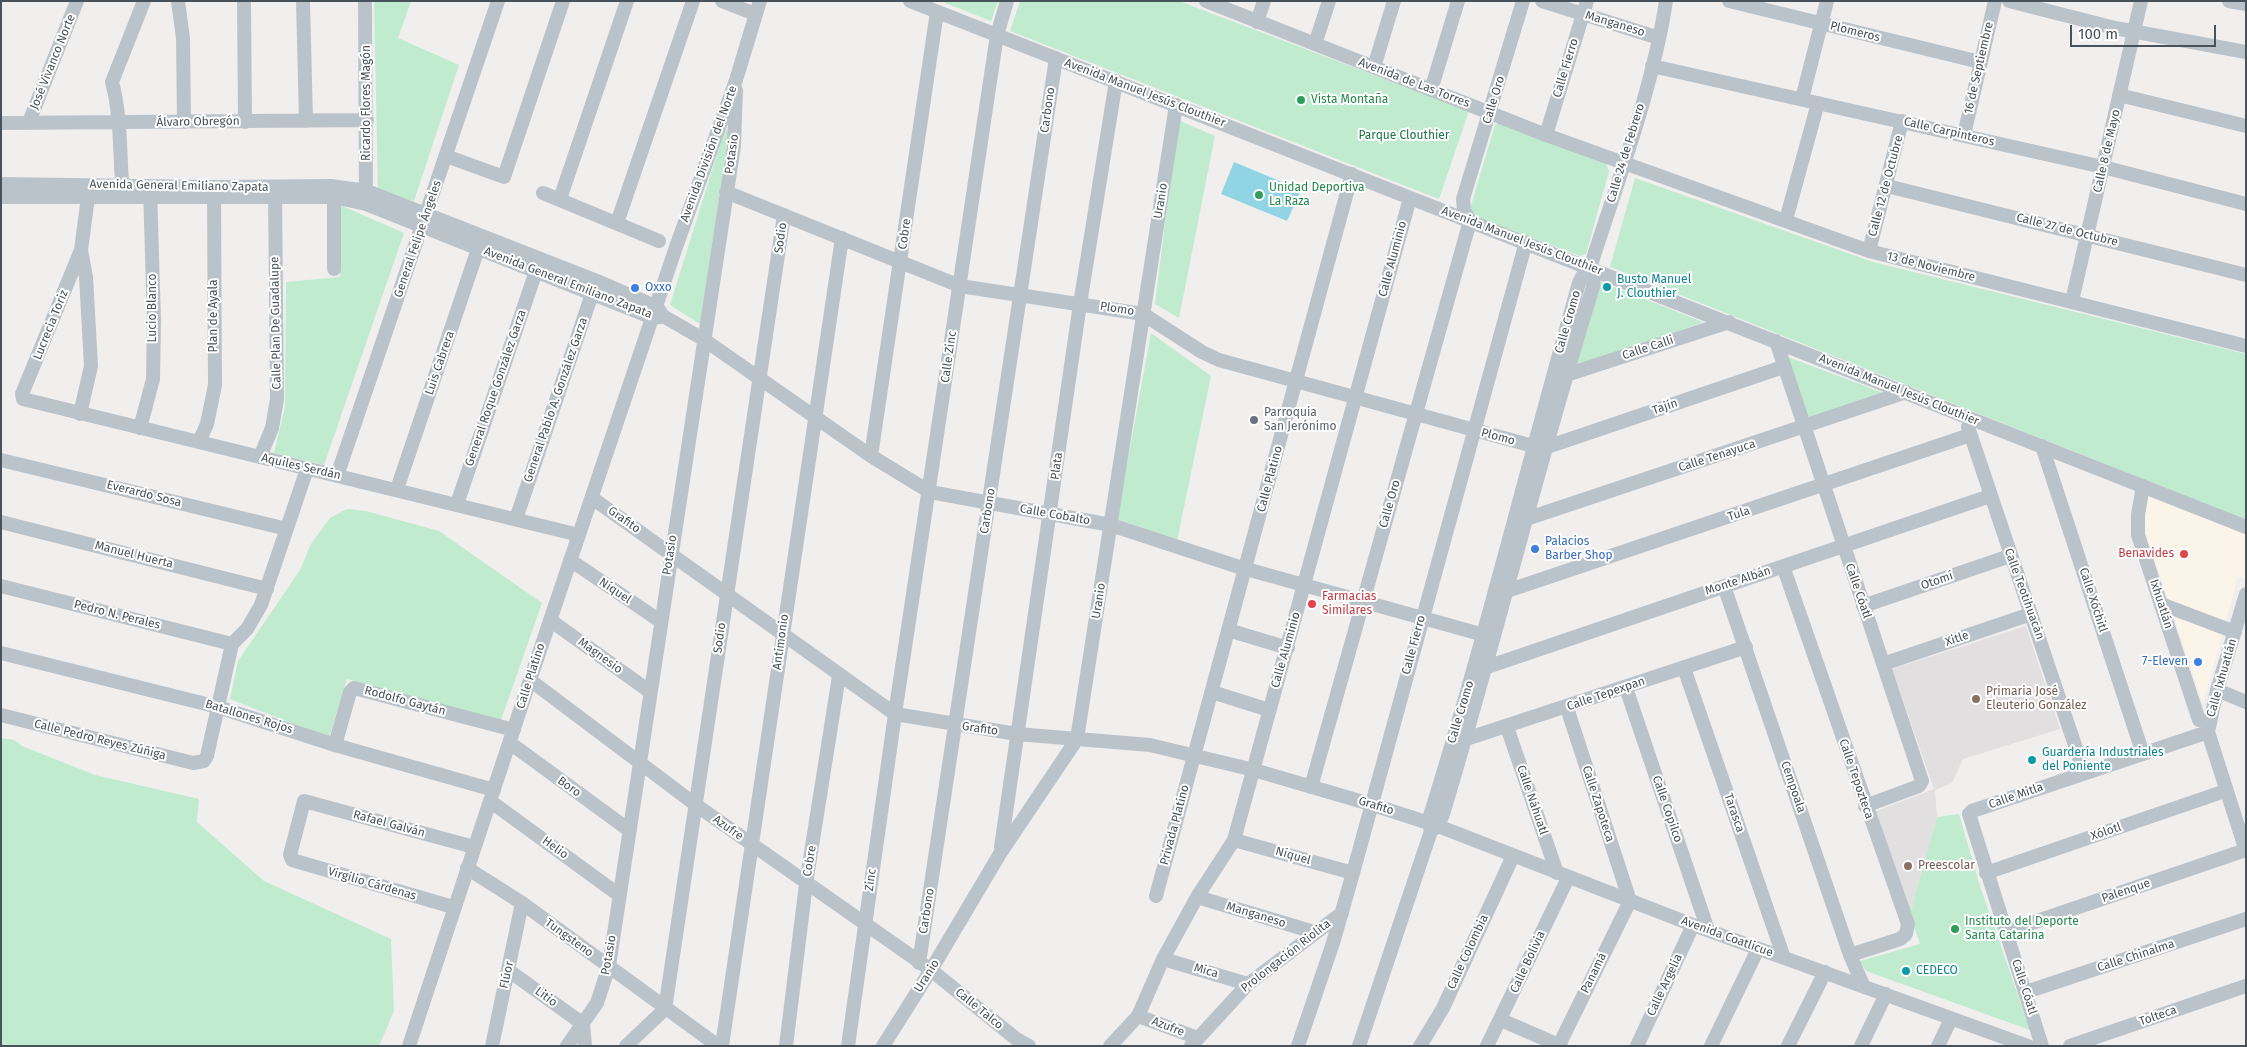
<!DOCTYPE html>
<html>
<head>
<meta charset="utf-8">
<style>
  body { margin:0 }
  #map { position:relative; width:2247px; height:1047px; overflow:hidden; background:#f1eeee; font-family:"Fira Sans",sans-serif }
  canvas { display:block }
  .frame { position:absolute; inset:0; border:2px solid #48525a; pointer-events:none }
  .scale { position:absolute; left:2070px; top:25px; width:146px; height:22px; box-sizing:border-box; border:2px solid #48525a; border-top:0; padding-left:6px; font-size:15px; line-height:18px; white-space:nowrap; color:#48525a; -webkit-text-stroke:4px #fff; paint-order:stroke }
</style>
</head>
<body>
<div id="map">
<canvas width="2247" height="1047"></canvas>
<div class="frame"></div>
<div class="scale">100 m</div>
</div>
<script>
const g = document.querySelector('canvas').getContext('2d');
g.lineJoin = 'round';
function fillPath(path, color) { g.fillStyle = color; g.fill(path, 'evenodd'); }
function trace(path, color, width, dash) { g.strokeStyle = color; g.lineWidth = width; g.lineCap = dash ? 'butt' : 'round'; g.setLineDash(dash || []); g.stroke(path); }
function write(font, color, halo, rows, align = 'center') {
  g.font = font + ' "Fira Sans",sans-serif'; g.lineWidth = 4; g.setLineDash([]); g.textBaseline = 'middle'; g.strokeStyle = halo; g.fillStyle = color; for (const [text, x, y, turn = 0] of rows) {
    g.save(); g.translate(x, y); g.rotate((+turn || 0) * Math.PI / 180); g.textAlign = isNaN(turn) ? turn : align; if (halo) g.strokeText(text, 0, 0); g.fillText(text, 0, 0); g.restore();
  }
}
const commercial = new Path2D(`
  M2147,495l99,39v45l-8,-2 -35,126 -61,-180z`);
const education = new Path2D(`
  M2026,626l34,103 -97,30 -11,24 -17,7 2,27 -27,97 -36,-102 60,-23 -42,-120z`);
const green = new Path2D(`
  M374,1h37l-13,37 61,27 -45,136 -36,-9z
  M940,1h58l-7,20z
  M1020,1h159l290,110 -30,88 -429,-168z
  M1178,120l37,16 -36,182 -24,-14z
  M1500,122l106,41 3,8 -23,83 -6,2 -107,-40 -3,-7 25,-84z
  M725,129l4,3 -29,192 -30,-19z
  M1635,178l238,84 373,92v166l-636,-253z
  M340,205l64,28 -80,232 -50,-12 11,-46 1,-125 54,-5z
  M1599,281l104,41 -129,47z
  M1151,333l60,43 -34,165 -60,-22z
  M1785,356l104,39 -80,24z
  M347,509l19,2 73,20 103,72 -41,117 -154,-41 -18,59 -99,-39 8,-38 62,-91 11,-26 19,-26z
  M1,738l13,2 8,6 73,29 104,24 -2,23 67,59 127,58 3,72 -15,35h-378z
  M1959,814l20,69 51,147 -164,-59 -6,-10 60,-17 -10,-30 27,-97z`);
const water = new Path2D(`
  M1234,162l67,28 -14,31 -66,-27z`);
const minor = new Path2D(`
  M178,1l5,37 1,84
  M244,1l1,121
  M303,1l3,120
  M365,1l1,199
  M722,1l33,13
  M910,1l1336,526
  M1206,1l340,134 323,116 377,95
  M1542,1l117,37
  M1729,1l251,61
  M2009,1l106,27 131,24
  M2229,1l17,3
  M1257,22l7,-21
  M1315,44l14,-43
  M1652,66l451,101 143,37
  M1374,67l20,-66
  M1431,90l27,-89
  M2119,95l127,31
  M1802,99l25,-98
  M29,122l48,-121
  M1,123l366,-3
  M1546,135l41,-134
  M1964,135l31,-134
  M446,156l58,21 59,-176
  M1,184l213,3 117,-1 36,5 230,90 60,26 6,9 40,23 168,117 59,36 181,33 128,42 245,68
  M1887,186l359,89
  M726,192l234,94 183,28 59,38 17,8 314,86 14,1 236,-80
  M123,193c-4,-37 -1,-74 -11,-111l32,-81
  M543,193l116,48
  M1,197h333l32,7 287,114 7,-1
  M560,199l67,-198
  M1786,220l32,-117
  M1470,221l-6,-11 -1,-11 60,-198
  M617,223l76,-222
  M81,250l-59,144 1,5 556,136
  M1869,251l33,-130
  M1590,268c27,-85 63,-180 76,-267
  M334,269v-72
  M2072,301l69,-300
  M1776,341l146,440 -3,5 -54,20
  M1566,375l163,-53
  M80,414l11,-48 -5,-89 -5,-27 7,-53
  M1968,427l116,345
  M140,428l13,-49 1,-58 -4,-133
  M199,442l8,-18 8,-39 -1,-195
  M2042,446l101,308
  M871,456l66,-444
  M260,457l12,-29 5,-29 -2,-209
  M1,460l286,69
  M337,476l161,-475
  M2143,486l-5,29v20l61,185
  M397,489l84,-249
  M592,498l303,216 122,20 133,11 104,25 116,34 68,22 255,99 335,121
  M457,504l79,-233
  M516,519l79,-234
  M1526,519l380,-127
  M1,522l266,67
  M570,560l90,61
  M1783,566l125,358 -2,10 -6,5 -50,16
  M1,586l231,58
  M1724,586l126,369 14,32
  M1507,591l463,-156
  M2246,594l-29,96 -9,42 38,119
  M2161,604l74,28
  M1863,606l147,-50
  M550,620l99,71
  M1228,630l60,18
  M1,653l217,54 117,38 159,45
  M1883,664l148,-50
  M1487,667l503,-171
  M1684,668l100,290
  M530,680l166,125 235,165 84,68 14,8
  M1626,688l82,242
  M2217,690l29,12
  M1212,692l57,18
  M1,715l192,48 11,-2 3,-5 25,-112 15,-15 14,-24 46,-136
  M1507,727l50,146
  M1466,739l280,-92
  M510,743l119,87
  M335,745l15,-53 4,-4 160,42
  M1311,787l159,-566
  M490,801l129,94
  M1431,830l-3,-8c56,-178 100,-360 151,-539l5,-10 6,-5
  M1234,840l119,33
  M1001,847l79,-543 36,-223
  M467,868l55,35 196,143
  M1986,873l239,-82
  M1156,896l196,-722
  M1197,897l117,35
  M453,907l-161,-47 -2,-5 14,-54 170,46
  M2005,932l241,-82
  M1163,959l85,25
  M919,963l137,-905
  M508,970l75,54 2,22
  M2026,992l220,-73
  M1138,1016l60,22
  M1501,1020l60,26
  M1559,1045l71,-144 -63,-193
  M409,1046l121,-366 146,-433 60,-167 24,-79
  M492,1046l30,-143
  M567,1046l30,-43 12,-37 125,-820 2,-56
  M626,1046l39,-37 119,-794
  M722,1046l120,-808
  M786,1046l20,-162 33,-208
  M848,1046l47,-332 102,-679 10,-34
  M883,1046l48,-76 70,-118 76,-113 99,-634
  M1110,1046l28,-30 25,-57 34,-62 37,-57 176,-642
  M1191,1046l57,-62 94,-71
  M1298,1046l35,-103 20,-70 173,-631
  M1359,1046l72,-215 7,-5 5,-12c53,-175 96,-353 150,-527l1,-10 -4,-9
  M1420,1046l23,-38 70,-152
  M1487,1046l81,-168
  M1637,1046l56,-121
  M1711,1046l47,-97
  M1788,1046l37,-74
  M1861,1046l25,-52
  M1938,1046l13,-27
  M2042,1046l-73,-232 3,-3 236,-79
  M2070,1046l176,-60`);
const markers = [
  [1301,100,5,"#2e9e5b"],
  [1259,195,5,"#2e9e5b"],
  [1607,287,5,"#0f9aa8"],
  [635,288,5,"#3f7fe0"],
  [1254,420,5,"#6b7280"],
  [1535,549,5,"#3f7fe0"],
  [2184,554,5,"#e0444e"],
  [1312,604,5,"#e0444e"],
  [2198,662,5,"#3f7fe0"],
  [1976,699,5,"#8d6e63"],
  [2032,760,5,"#0f9aa8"],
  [1908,866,5,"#8d6e63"],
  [1955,929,5,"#2e9e5b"],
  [1906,971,5,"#0f9aa8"]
];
const streetNames = [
  ["Manganeso",1615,24,17],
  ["Plomeros",1855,32,14],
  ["José Vivanco Norte",53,62,-68],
  ["Calle Fierro",1566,68,-73],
  ["16 de Septiembre",1979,68,-77],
  ["Avenida de Las Torres",1414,83,21],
  ["Avenida Manuel Jesús Clouthier",1145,93,21],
  ["Calle Oro",1494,100,-73],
  ["Ricardo Flores Magón",367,103,-90],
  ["Carbono",1048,110,-82],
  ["Álvaro Obregón",198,122,-1],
  ["Calle Carpinteros",1949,132,13],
  ["Calle 8 de Mayo",2107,151,-77],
  ["Calle 24 de Febrero",1626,153,-73],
  ["Avenida División del Norte",709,154,-70],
  ["Potasio",732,154,-82],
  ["Avenida General Emiliano Zapata",179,186,1],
  ["Calle 12 de Octubre",1886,186,-75],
  ["Uranio",1161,201,-81],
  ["Calle 27 de Octubre",2067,230,14],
  ["Cobre",905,234,-82],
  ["Sodio",781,238,-82],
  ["General Felipe Ángeles",418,239,-71],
  ["Avenida Manuel Jesús Clouthier",1522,241,21],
  ["Calle Aluminio",1393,259,-75],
  ["13 de Noviembre",1931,267,14],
  ["Avenida General Emiliano Zapata",568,283,21],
  ["Lucio Blanco",153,308,-90],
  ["Plomo",1117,309,9],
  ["Plan de Ayala",214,316,-90],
  ["Calle Cromo",1568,322,-74],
  ["Calle Plan De Guadalupe",276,323,-91],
  ["Lucrecia Toriz",51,325,-68],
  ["Calle Calli",1648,348,-18],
  ["Calle Zinc",949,357,-82],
  ["Luis Cabrera",440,363,-71],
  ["General Roque González Garza",496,388,-71],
  ["Avenida Manuel Jesús Clouthier",1899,390,22],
  ["General Pablo A. González Garza",556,400,-71],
  ["Tajín",1665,407,-19],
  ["Plomo",1498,437,15],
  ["Calle Tenayuca",1717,456,-18],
  ["Plata",1057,466,-82],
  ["Aquiles Serdán",301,467,13],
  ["Calle Platino",1270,479,-75],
  ["Everardo Sosa",144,494,14],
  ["Calle Oro",1390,504,-74],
  ["Carbono",988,511,-81],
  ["Tula",1739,514,-18],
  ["Calle Cobalto",1055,515,10],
  ["Grafito",624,520,35],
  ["Manuel Huerta",134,555,14],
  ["Potasio",670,555,-81],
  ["Monte Albán",1738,581,-18],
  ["Otomí",1937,581,-19],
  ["Níquel",615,591,34],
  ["Calle Cóatl",1858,591,71],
  ["Calle Teotihuacán",2024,594,70],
  ["Calle Xóchitl",2093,600,72],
  ["Uranio",1099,601,-81],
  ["Ixhuatlán",2161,604,72],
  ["Pedro N. Perales",117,615,14],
  ["Sodio",720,638,-82],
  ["Xitle",1957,639,-19],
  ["Antimonio",781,642,-82],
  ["Calle Fierro",1414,645,-75],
  ["Calle Aluminio",1286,650,-74],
  ["Magnesio",600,656,36],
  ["Calle Platino",531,676,-72],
  ["Calle Ixhuatlán",2222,678,-74],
  ["Calle Tepexpan",1606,694,-19],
  ["Rodolfo Gaytán",405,701,15],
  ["Calle Cromo",1461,712,-73],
  ["Batallones Rojos",249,717,17],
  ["Grafito",980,729,8],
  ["Calle Pedro Reyes Zúñiga",100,740,14],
  ["Calle Tepozteca",1856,779,71],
  ["Boro",569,787,36],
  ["Cempoala",1793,787,71],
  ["Calle Mitla",2016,796,-19],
  ["Calle Náhuatl",1532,800,71],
  ["Calle Zapoteca",1598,804,72],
  ["Grafito",1376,806,17],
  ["Calle Copilco",1667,809,71],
  ["Tarasca",1734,813,71],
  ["Rafael Galván",389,824,15],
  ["Privada Platino",1175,825,-75],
  ["Azufre",728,828,35],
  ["Xólotl",2106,832,-19],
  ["Helio",555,848,36],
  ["Níquel",1293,856,16],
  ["Cobre",810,861,-81],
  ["Zinc",871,880,-82],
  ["Virgilio Cárdenas",372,884,16],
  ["Palenque",2126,891,-19],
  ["Carbono",927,911,-81],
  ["Manganeso",1256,915,17],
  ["Avenida Coatlicue",1727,937,20],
  ["Tungsteno",569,938,36],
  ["Calle Colombia",1468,952,-65],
  ["Potasio",609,955,-80],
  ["Prolongación Riolita",1286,956,-38],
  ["Calle Chinalma",2136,956,-18],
  ["Calle Bolivia",1528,962,-65],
  ["Mica",1206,971,16],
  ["Panamá",1594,973,-64],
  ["Flúor",507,975,-78],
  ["Uranio",927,976,-58],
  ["Calle Argelia",1665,985,-65],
  ["Calle Cóatl",2024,987,72],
  ["Litio",546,997,36],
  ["Calle Talco",979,1009,39],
  ["Tolteca",2158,1016,-19],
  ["Azufre",1168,1027,21]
];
const leisureNames = [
  ["Vista Montaña",1311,100],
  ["Unidad Deportiva",1269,188],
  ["La Raza",1269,202],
  ["Instituto del Deporte",1965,922],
  ["Santa Catarina",1965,936]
];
const parkNames = [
  ["Parque Clouthier",1404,136]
];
const cultureNames = [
  ["Busto Manuel",1617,280],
  ["J. Clouthier",1617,294],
  ["Guardería Industriales",2042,753],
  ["del Poniente",2042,767],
  ["CEDECO",1916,971]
];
const shopNames = [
  ["Oxxo",645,288],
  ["Palacios",1545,542],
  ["Barber Shop",1545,556],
  ["7-Eleven",2188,662,"right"]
];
const worshipNames = [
  ["Parroquia",1264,413],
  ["San Jerónimo",1264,427]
];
const healthNames = [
  ["Benavides",2174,554],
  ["Farmacias",1322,597,"left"],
  ["Similares",1322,611,"left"]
];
const educationNames = [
  ["Primaria José",1986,692],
  ["Eleuterio González",1986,706],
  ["Preescolar",1918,866]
];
fillPath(commercial, '#faf4e9');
fillPath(education, '#e1dfdf');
fillPath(green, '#c0ebcf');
fillPath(water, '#91d5e4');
trace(minor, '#bbc3ca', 14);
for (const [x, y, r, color] of markers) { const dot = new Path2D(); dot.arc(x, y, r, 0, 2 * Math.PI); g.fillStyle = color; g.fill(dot); trace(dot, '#fff', 2); }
write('12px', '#48525a', '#fff', streetNames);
write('12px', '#27864d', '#fff', leisureNames, 'left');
write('12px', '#1f7547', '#fff', parkNames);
write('12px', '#0d838f', '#fff', cultureNames, 'left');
write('12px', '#366cbe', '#fff', shopNames, 'left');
write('12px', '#5b616d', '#fff', worshipNames, 'left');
write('12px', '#be3a42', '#fff', healthNames, 'right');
write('12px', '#785e54', '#fff', educationNames, 'left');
</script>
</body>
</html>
